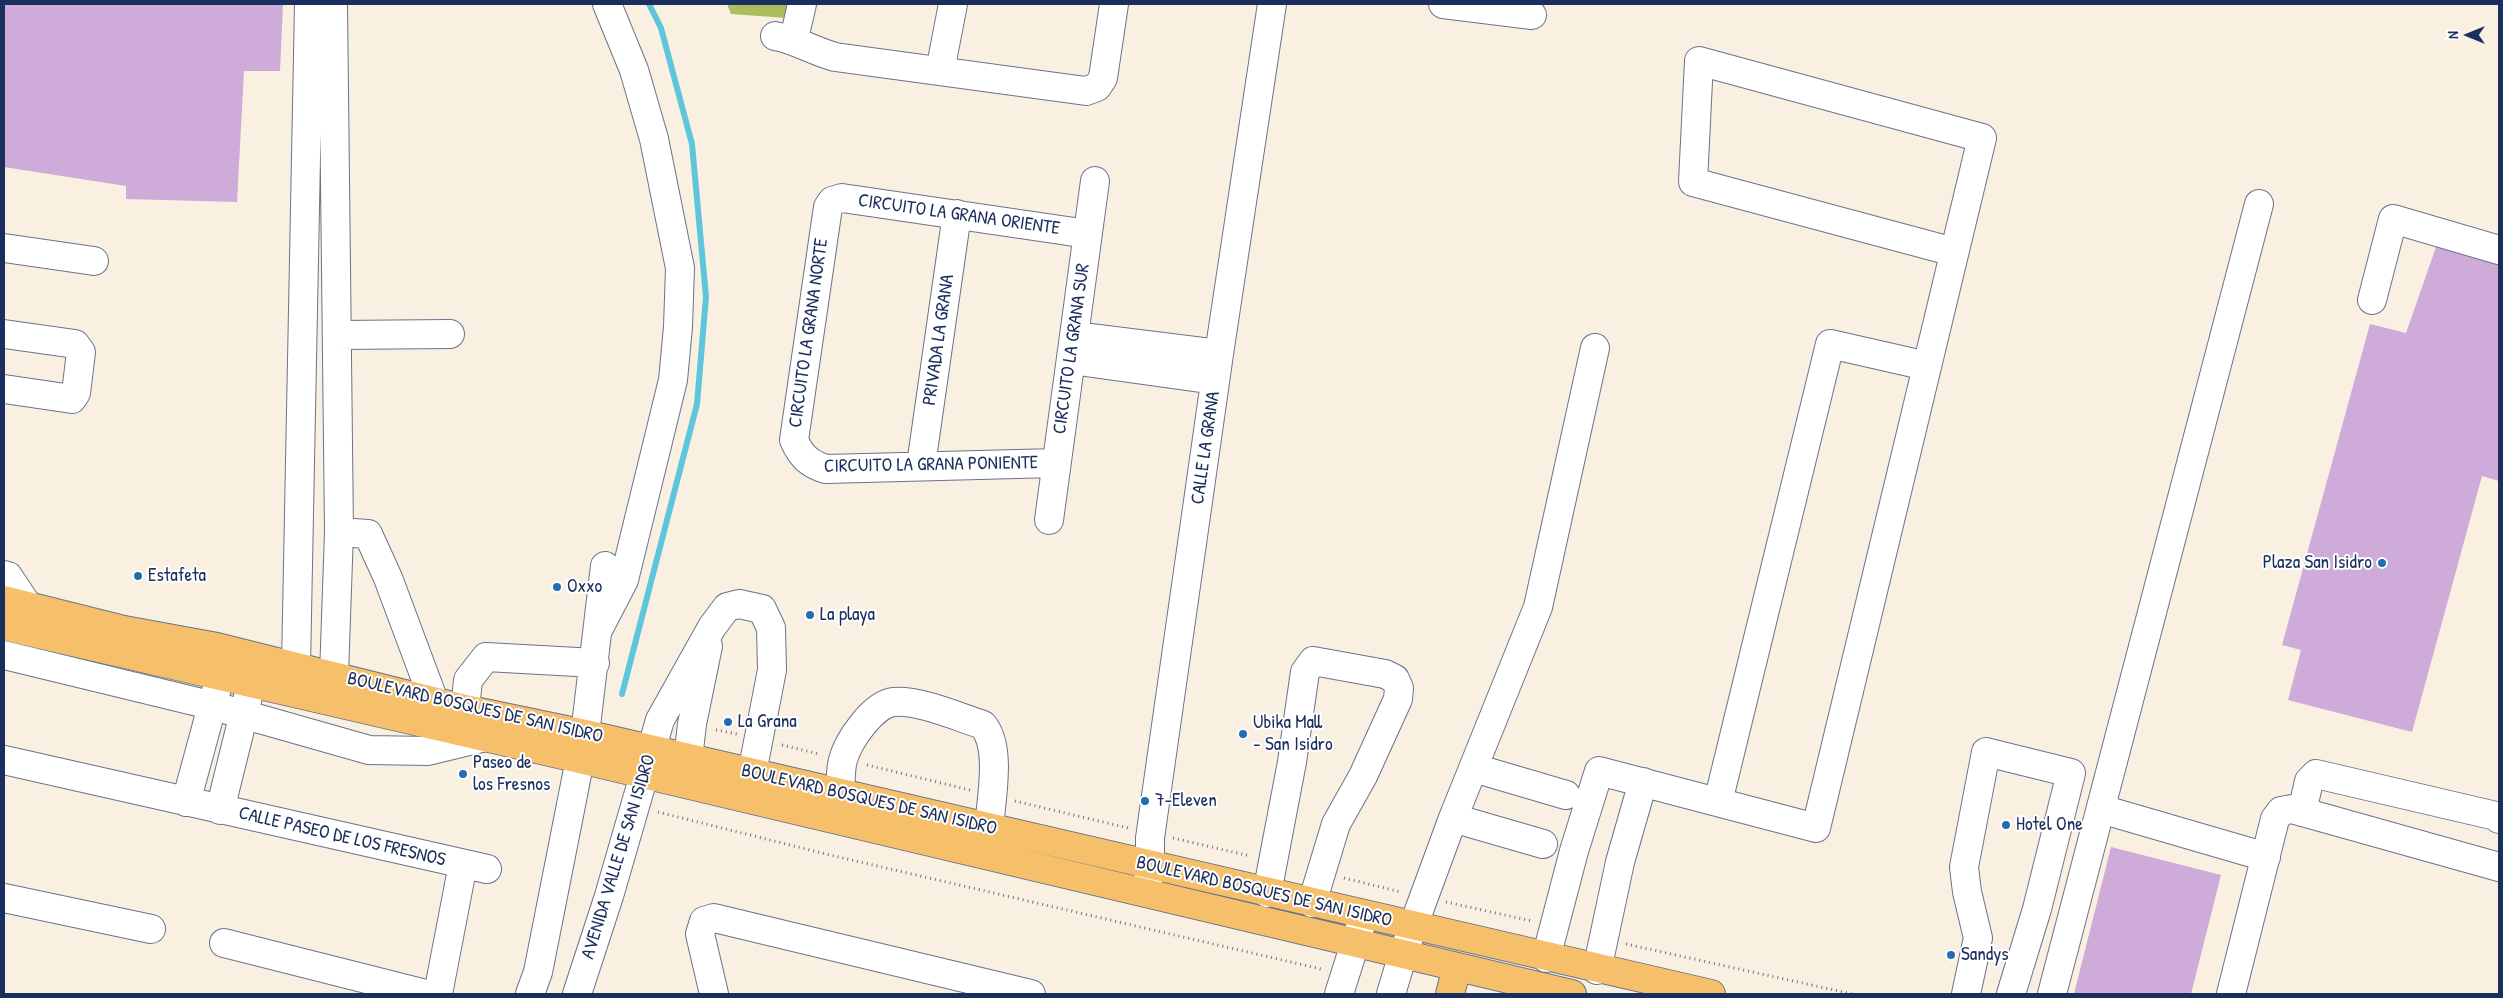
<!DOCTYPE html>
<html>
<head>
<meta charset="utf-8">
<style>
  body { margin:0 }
  #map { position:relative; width:2503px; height:998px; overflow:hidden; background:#f9f0e2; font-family:"Patrick Hand",sans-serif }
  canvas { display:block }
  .frame { position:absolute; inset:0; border:5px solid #1b2f5e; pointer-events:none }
  .north { position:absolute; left:2443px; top:10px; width:50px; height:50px; -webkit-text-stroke:4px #fff; paint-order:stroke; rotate:270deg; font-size:14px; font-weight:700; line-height:20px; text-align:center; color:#1b2f5e }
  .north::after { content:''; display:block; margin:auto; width:18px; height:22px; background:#1b2f5e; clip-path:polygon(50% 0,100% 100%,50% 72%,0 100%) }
</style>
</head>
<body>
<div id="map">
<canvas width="2503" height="998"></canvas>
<div class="frame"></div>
<div class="north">N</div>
</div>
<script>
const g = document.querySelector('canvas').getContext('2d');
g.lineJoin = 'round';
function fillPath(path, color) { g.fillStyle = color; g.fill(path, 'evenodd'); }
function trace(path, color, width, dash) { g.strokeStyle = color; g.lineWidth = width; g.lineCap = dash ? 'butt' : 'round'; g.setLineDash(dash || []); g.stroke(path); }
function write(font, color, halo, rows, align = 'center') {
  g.font = font + ' "Patrick Hand",sans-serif'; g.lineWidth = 4; g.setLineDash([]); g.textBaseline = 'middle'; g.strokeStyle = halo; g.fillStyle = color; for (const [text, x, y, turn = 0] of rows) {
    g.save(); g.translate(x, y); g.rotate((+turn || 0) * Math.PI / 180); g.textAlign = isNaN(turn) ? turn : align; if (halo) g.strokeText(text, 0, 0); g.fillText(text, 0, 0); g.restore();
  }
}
const green = new Path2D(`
  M727,4h63l-3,14 -56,-4z`);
const stream = new Path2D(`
  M622,694l75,-290 9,-107 -14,-153 -31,-116 -12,-24`);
const building = new Path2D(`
  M4,4h279l-3,67h-36l-7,131 -111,-3v-13l-122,-19z
  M2436,247l63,17v217l-17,-5 -70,256 -124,-32 13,-50 -19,-5 88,-321 36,9z
  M2111,847l110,28 -30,119h-117z`);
const path = new Path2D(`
  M716,730l21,4
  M782,745l37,9
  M867,765l103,25
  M1015,801l113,27
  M658,812l172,43 491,114
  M1173,838l77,18
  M1344,878l57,14
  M1446,902l86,19
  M1626,944l226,50`);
const minor = new Path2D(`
  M333,4l6,528 -5,143
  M1443,4l89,11
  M775,36c22,4 38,15 60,21l251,34 11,-4 6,-9 11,-74
  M794,39l8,-35
  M940,71l13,-67
  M4,248l90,13
  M2372,300l21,-81 106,31
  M4,334l71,10 6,8 -5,41 -4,6 -68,-10
  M337,335l113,-1
  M1074,336l145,18
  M1071,360l144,20
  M1055,463l-229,6c-17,-5 -25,-13 -32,-29l34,-233 4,-6 10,-3 246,36
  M921,465l36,-251
  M1049,520l46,-339
  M339,532l29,2 20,44 46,123
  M4,575l4,1 20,30
  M598,630l26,-50 49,-200 5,-53 2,-59 -26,-129 -20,-69 -27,-66
  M4,655l210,51 155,44 59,1 58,-14
  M296,666l13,-662
  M465,709l3,-29 18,-23 109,6
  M688,758l4,-34 16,-78
  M4,760l483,109
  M1474,768l92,27
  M840,794c1,-11 0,-24 3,-34 5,-19 30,-56 51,-58 26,-2 64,15 89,23 19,23 8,74 6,103
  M186,802l31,-114
  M1718,802l112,-458 97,22
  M2101,809l165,48
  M220,810l28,-113
  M2302,812l7,-31 7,-7 180,42 3,3
  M1453,818l90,26
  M1147,888l3,-22v-28l69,-484 53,-350
  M1267,893l25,-131 13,-90 8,-11 72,13 10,5 4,9 -1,11 -35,77 -27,48 -24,79
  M4,898l147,31
  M224,943l202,51
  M1546,958l28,-107 25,-80 217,57 166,-690 -283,-77 -6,121 261,70
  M1597,970l23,-108 23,-80
  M438,994l25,-130
  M530,994l8,-22 47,-238 20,-168
  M577,994l32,-98 51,-176 52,-93 15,-20 12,-3 23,5 9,19 1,42 -20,103
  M714,994l-14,-60 4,-13 10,-3 317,76
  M1339,994l25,-79
  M1391,994l12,-40 50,-136 85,-211 57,-259
  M1966,994l12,-56 -11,-46 -3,-25 22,-115 85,21 -34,136 -26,85
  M2052,994l207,-790
  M2231,994l44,-175 6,-8 11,-2 207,58`);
const major = new Path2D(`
  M4,600l120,30 93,17 248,62 120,25 1126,260
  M4,626l576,133 992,235
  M1450,994l7,-27`);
const markers = [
  [2382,563,5,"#1f6fb2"],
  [138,576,5,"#1f6fb2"],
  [557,587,5,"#1f6fb2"],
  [810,615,5,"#1f6fb2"],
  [728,722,5,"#1f6fb2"],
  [1243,734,5,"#1f6fb2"],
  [463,774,5,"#1f6fb2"],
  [1145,801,5,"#1f6fb2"],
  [2006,825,5,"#1f6fb2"],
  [1951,955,5,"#1f6fb2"]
];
const streetNames = [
  ["CIRCUITO LA GRANA ORIENTE",959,215,8],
  ["CIRCUITO LA GRANA NORTE",809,333,-82],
  ["PRIVADA LA GRANA",939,340,-82],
  ["CIRCUITO LA GRANA SUR",1072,349,-82],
  ["CALLE LA GRANA",1206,448,-82],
  ["CIRCUITO LA GRANA PONIENTE",931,465,-1],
  ["BOULEVARD BOSQUES DE SAN ISIDRO",475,708,13],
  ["BOULEVARD BOSQUES DE SAN ISIDRO",869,800,13],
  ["CALLE PASEO DE LOS FRESNOS",342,837,13],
  ["AVENIDA VALLE DE SAN ISIDRO",619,857,-73],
  ["BOULEVARD BOSQUES DE SAN ISIDRO",1264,892,13]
];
const poiNames = [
  ["Plaza San Isidro",2372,563,"right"],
  ["Estafeta",148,576],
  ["Oxxo",567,587],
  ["La playa",820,615],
  ["La Grana",738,722],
  ["Ubika Mall",1253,723],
  ["- San Isidro",1253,745],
  ["Paseo de",473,763],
  ["los Fresnos",473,785],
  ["7-Eleven",1155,801],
  ["Hotel One",2016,825],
  ["Sandys",1961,955]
];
fillPath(green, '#acbc5f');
trace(stream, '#5fc5dd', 6);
fillPath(building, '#ceabd8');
trace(minor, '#69738c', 30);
trace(major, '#69738c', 30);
trace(path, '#69738c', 3, [1, 4]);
trace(minor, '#fff', 28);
trace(major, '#f6c06b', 28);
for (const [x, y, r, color] of markers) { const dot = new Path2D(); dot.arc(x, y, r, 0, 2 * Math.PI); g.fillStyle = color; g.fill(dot); trace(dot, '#fff', 2); }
write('19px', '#1b2f5e', '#fff', streetNames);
write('19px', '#1b2f5e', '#fff', poiNames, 'left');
</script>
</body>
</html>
